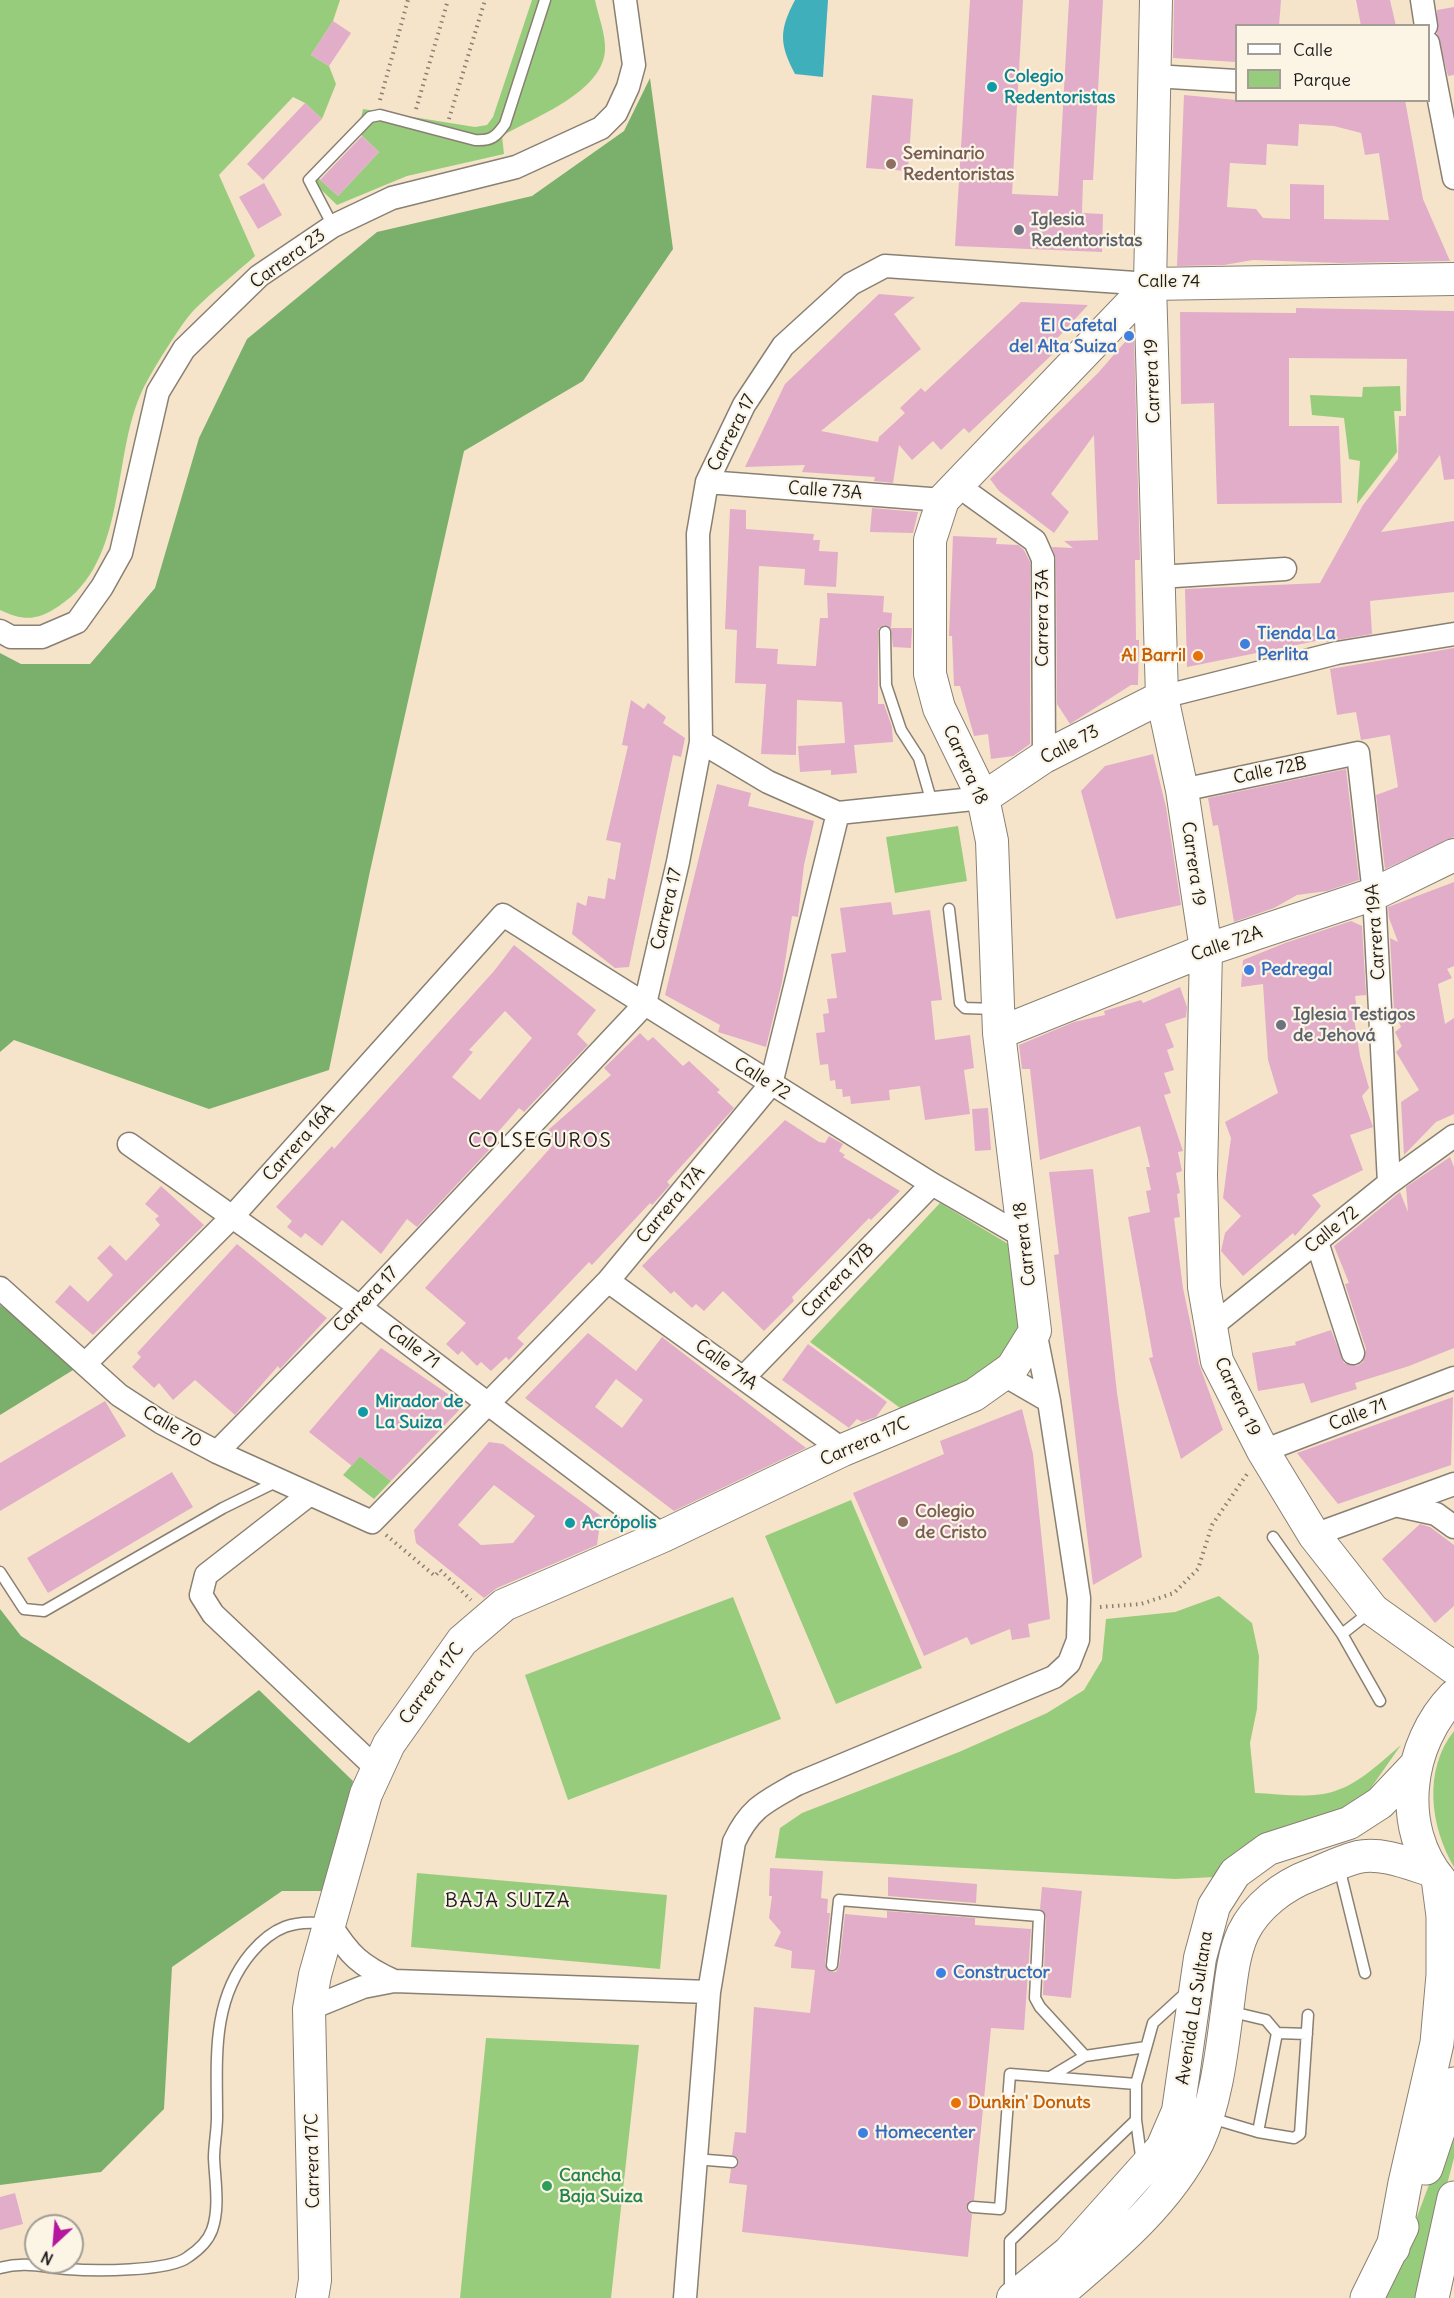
<!DOCTYPE html>
<html>
<head>
<meta charset="utf-8">
<style>
  body { margin:0 }
  #map { position:relative; width:1454px; height:2298px; overflow:hidden; background:#f6e4ca; font-family:Delius,sans-serif }
  canvas { display:block }
  .legend { position:absolute; left:1235px; top:24px; width:195px; height:78px; box-sizing:border-box; background:#fcf5e5; border:2px solid #a29e95; margin:0; padding:8px 10px; list-style:none; font-size:18px; color:#1c1c1c }
  .legend li { display:flex; align-items:center; gap:12px; height:30px }
  .legend b { width:30px; border:2px solid #a29e95 }
  .north { position:absolute; left:24px; top:2214px; width:60px; height:60px; box-sizing:border-box; background:#fcf5e5; border:2px solid #a29e95; border-radius:50%; rotate:206deg; font-size:16px; font-weight:700; line-height:24px; text-align:center; color:#1c1c1c }
  .north::after { content:''; display:block; margin:auto; width:21px; height:27px; background:#b5179e; clip-path:polygon(50% 0,100% 100%,50% 72%,0 100%) }
</style>
</head>
<body>
<div id="map">
<canvas width="1454" height="2298"></canvas>
<ul class="legend">
<li><b style="height:8px;background:#fff"></b>Calle</li>
<li><b style="height:16px;background:#98cc7d"></b>Parque</li>
</ul>
<div class="north">N</div>
</div>
<script>
const g = document.querySelector('canvas').getContext('2d');
g.lineJoin = 'round';
function fillPath(path, color) { g.fillStyle = color; g.fill(path, 'evenodd'); }
function trace(path, color, width, dash) { g.strokeStyle = color; g.lineWidth = width; g.lineCap = dash ? 'butt' : 'round'; g.setLineDash(dash || []); g.stroke(path); }
function write(font, color, halo, rows, align = 'center') {
  g.font = font + ' Delius,sans-serif'; g.lineWidth = 4.5; g.setLineDash([]); g.textBaseline = 'middle'; g.strokeStyle = halo; g.fillStyle = color; for (const [text, x, y, turn = 0] of rows) {
    g.save(); g.translate(x, y); g.rotate((+turn || 0) * Math.PI / 180); g.textAlign = isNaN(turn) ? turn : align; if (halo) g.strokeText(text, 0, 0); g.fillText(text, 0, 0); g.restore();
  }
}
const green = new Path2D(`
  M0,0h340l-7,21 -22,34 18,11 7,18 -14,35 -17,-16 -12,-6 -74,78 36,81c-20,18 -42,35 -61,54 -12,12 -44,64 -52,81 -31,67 -14,170 -83,215 -22,15 -36,15 -59,4z
  M532,0h63c3,15 11,35 10,50 -2,42 -70,67 -103,86l2,18 -97,22 -70,29 -24,-23 4,-5 21,19 41,-44 -21,-20 5,-23 112,18 12,-2 6,-8z
  M1400,386l1,25h-7l3,41 -40,52 3,-43 -11,-2 -5,-41 -32,-3 -2,-20 52,2 1,-10z
  M958,826l9,55 -72,12 -9,-56z
  M940,1203l70,42 12,86 -19,33 -96,49 -97,-71z
  M360,1456l31,25 -17,18 -31,-24z
  M851,1500l71,168 -86,36 -71,-168z
  M1219,1596l33,27 7,33 -2,53 -7,34 5,50c25,1 56,6 80,-2 25,-8 47,-30 66,-46l-35,50 -151,82 -40,2 -400,-21 5,-30 22,-15 157,-61 88,-39 37,-23 18,-30 4,-41 69,-7z
  M733,1597l48,122 -213,81 -43,-125z
  M1454,1731v136c-24,-41 -31,-97 0,-136z
  M417,1873l250,22 -7,74 -249,-22z
  M486,2038l153,7 -28,253h-151z
  M1454,2118v40l-37,140h-36l34,-76z`);
const forest = new Path2D(`
  M650,78l23,171 -90,132 -119,70 -94,420 -41,199 -120,39 -195,-69 -14,12v-399l21,11h69l65,-76 44,-150 48,-99 130,-107 155,-36 92,-65z
  M0,1305l78,62 -78,48z
  M0,1609l21,27 168,107 70,-53 94,91 -31,110h-40l-110,76 -8,142 -63,63 -101,13z`);
const water = new Path2D(`
  M795,0h33l-5,77 -28,-3c-16,-30 -16,-44 0,-74z`);
const building = new Path2D(`
  M970,0h53l-11,194 46,2 11,-196h34l-10,180h-10l-1,33 21,1 -1,38 -147,-6z
  M1174,0h107l-2,26h-43v36l-63,-4z
  M1356,0h34l6,26h-35z
  M1454,7v68l-6,1 -11,-43v-23z
  M333,21l18,12 -22,33 -18,-11z
  M872,95l41,4 -5,72 -42,-3z
  M1184,95l52,5h169l18,99 27,62 -110,2 -87,-3 -29,5 -47,1zM1299,124l35,2 27,7 4,22 14,-2 10,67 -65,-1v-34l-34,-1v35l-27,-1 -7,-9 -29,-2 3,-44 36,2 1,-21 31,2z
  M305,103l17,16 -59,61 -16,-16z
  M362,136l17,16 -41,44 -18,-16z
  M264,183l18,32 -24,14 -19,-32z
  M879,294l36,3 -21,17 27,35 -100,82 57,11 1,-5 26,-24 -5,-5 21,-20 4,4 96,-90 67,3 -36,39 5,6 -88,83 -5,-5 -23,22 -8,-9 -21,19 -13,-15 -6,38 -19,-2 1,-4 -73,-5 3,-7 -60,2 40,-83z
  M1296,308l158,3v168l-10,1 -4,-25 -59,77 73,-11v71l-84,9 2,33 -46,8v-3l-139,28 -2,-78 135,-6 43,-78 35,-46 1,-43h7l1,-57 -118,-1v68h50l3,77 -125,1 -3,-101 -33,1 -1,-92 116,1z
  M1134,339l6,221h-5l1,80h3l-1,45h-7l-61,39 -13,-20 -1,-145 -4,-12 21,1 -9,-7 34,-1 -4,-105 -43,59 18,18 -15,21 -55,-42 -9,-12 108,-106 27,-31z
  M872,508l46,4 -5,21 -43,-1z
  M730,509l16,1v19l68,5 -1,6h7l-1,11 19,1 -2,35 -32,-2 1,-16 -46,-3 -3,82 22,1 -1,15 39,2 4,-48h8l-1,-25 57,3 -1,16 9,1 -1,15h21l-1,20 -18,-1 -2,-19 -7,-3 -6,4v75h6l8,23 1,15 -39,3 3,28 -26,2v-5l-31,2 -2,-26 47,-3 -3,-41 -45,-2 -1,55 -35,-1 5,-70 -31,-1 2,-53 -12,-1z
  M953,536l44,2 -1,6 22,1 6,5 6,12v182l-17,12 -22,3 -3,-25 -14,2 -14,-50h-6l-2,-50h-3z
  M1454,648v189l-69,32 -9,-74 22,-8 -8,-52 -29,5 -5,-28 -19,3 -7,-46z
  M631,700l13,9 4,-6 18,14 -3,6 22,15 -4,19 -8,-2 -44,212 -14,1 -43,-34 5,-32 9,4 2,-10 17,3 3,-21 7,2 6,-37 -15,-3 22,-94 -6,-1z
  M1153,754l13,53 15,98 -65,14 -35,-128 24,-25z
  M1346,769l13,111 -32,11 -30,4 -23,13 -40,14 -16,-97 -5,1 -5,-28z
  M717,784l34,9 -3,13 66,15 -10,44 -6,52 -6,-1 -10,66 -16,65 -48,-15 2,-7 -55,-30z
  M1454,882v84l-7,3 5,9 -14,6 7,40 9,-6v96l-18,8 -32,33 -3,-53 18,-12 -23,-38 6,-6 -7,-14 6,-5 -7,-16 -4,-73 8,4 -9,-24 -1,-11z
  M891,902l2,13 37,-5 12,90 -11,1 4,39 35,-5 4,33 -10,2 6,44 -45,6 -5,-34 -31,4 1,10 -39,4 -1,-8 -7,1 -1,-8h-6l-1,-9 -5,1 -2,-17 -8,1 -4,-32 9,-1 -2,-18 6,-1 -2,-14 10,-1 -6,-44 15,-2 -6,-44z
  M1351,921l11,5 4,69 -11,1 2,14 -4,2 7,44 9,32 -7,8 11,31 -23,8 13,35 -51,25 9,11 -11,13 -15,17 -2,-3 -50,43 -22,-25 4,-18 16,-17 -18,-18 8,-60 -6,-16 53,-29 -10,-33 -5,-76 -22,3 2,-27 42,-17z
  M514,945l82,65 -19,24 11,11 -64,67 -5,-4 -34,39 4,3 -72,77 -10,-8 -26,35 -39,-34 -20,26 -17,-13 -4,5 -14,-11 5,-6 -16,-14 56,-61 2,3 160,-178zM505,1011l27,27 -52,62 -28,-23 21,-25 -4,-2z
  M1180,987l7,20 -1,10 -21,7 9,23 -7,3 7,20 -10,3 7,20 -7,2 19,56 -5,1 4,19 -6,2 4,20 -3,1 3,23 -6,1 9,70 16,76 24,66 -42,29 -32,-101 4,-1 -25,-140 22,-5 -4,-21 5,-1 -5,-23h4l-10,-41 -100,34 -10,-91h-8l-3,-24 55,-23 31,-7 -1,-4 37,-11 2,3z
  M640,1033l8,8 5,-4 30,29 6,-5 31,29 -3,2 17,16 -67,74 3,3 -18,20 -2,-2 -58,62 -3,-3 -72,76 7,6 -15,16 -3,-3 -15,14 -10,-9 -4,4 -15,-15 -4,4 -12,-11 20,-21 -41,-35 128,-143 -8,-7 4,-4 -2,-3 64,-56 -7,-7z
  M988,1108l3,42 -16,1 -3,-42z
  M785,1120l34,22 6,1 4,-7 14,8 -4,7 6,4 -2,2 57,34 -29,29 -2,-2 -77,79 2,4 -30,30 -41,-40 -19,20 -8,-7 -4,4 -18,-17 -3,3 -29,-28z
  M1450,1157l4,10v181l-45,18 -54,17 2,6 -46,14 -7,-20 -46,8 -6,-38 44,-8 -1,-3 36,-12 13,33 13,3 6,-4 3,-13 -21,-65 4,-1 -15,-37 66,-54 8,20 -2,-25z
  M1093,1169l24,224 25,164 -49,28 -39,-330 5,-1 -10,-82z
  M161,1186l43,39 -111,110 -38,-33 15,-17 18,17 25,-27 -16,-17 13,-13 16,16 34,-36 -5,-6 4,-3 -14,-12z
  M237,1244l90,74 -47,51 -2,-3 -43,49 -40,-35 -22,20 -14,-17 -5,5 -22,-21 9,-10 -4,-4z
  M588,1333l48,38 26,-34 144,111 -132,63 -149,-113zM616,1379l27,21 -21,28 -27,-21z
  M808,1344l79,58 -11,15 -14,5 -5,-3 -8,9 -67,-48z
  M381,1348l83,57 -73,76 -31,-25 -8,10 -43,-34z
  M1453,1397l-2,68 -113,39 -41,-51z
  M105,1401l21,35 -126,75v-48z
  M1022,1409l11,45 17,165 -22,5 2,13 -18,3 -2,-11 -39,16 -4,-8 -43,19 -71,-163 91,-39 -4,-13z
  M489,1442l14,2 98,72 -4,29 -100,43 -13,10 -68,-55 -2,-13zM494,1485l41,31 -22,27 -32,2 -23,-20z
  M172,1472l21,35 -145,86 -21,-35z
  M1420,1524l10,3 24,18v61l-19,17 -53,-64z
  M770,1868l53,3 -2,27 7,1 -1,14h3l-5,52 6,7h5l3,-6 6,-52 42,4v-7l88,7v7l56,4 -7,101 -33,-2 -17,172 -8,6 1,5 5,3 -4,43 -226,-25 5,-47 -18,-2 2,-14 5,-1 3,-5 -1,-5 -6,-3 3,-23 11,1 8,-126 56,6 5,-43 -24,-2 1,-17 -18,-5 7,-14 -12,-14 3,-22h-3z
  M888,1877l89,7 -1,19 -88,-7z
  M1042,1887l40,4 -11,107 -28,-3 3,-79 -6,-7z
  M15,2193l8,31 -23,6v-33z`);
const path = new Path2D(`
  M380,100l28,-100
  M416,109l32,-109
  M449,119l36,-119
  M386,1535l49,41 5,-6 31,30
  M1100,1607l41,-3 33,-11 24,-24 14,-44 35,-51`);
const lane = new Path2D(`
  M333,226l-24,-46 61,-63 10,-2 95,25c16,1 21,-3 30,-16l40,-124
  M885,632l1,53 15,45 18,28 13,45
  M949,909l11,94 5,5 29,1
  M1273,1537l69,97
  M0,1572l24,37 20,2 179,-103 55,-27
  M1370,1612l-28,22 38,67
  M1339,1867l26,106
  M832,1965l7,-65 200,16 -4,82 5,9 45,49
  M1228,2011l38,9 11,13
  M1050,2077l35,-21 61,-9
  M1211,2118l47,14 36,6 6,-4 8,-119
  M1258,2132l19,-99 30,1
  M695,2159l37,3
  M1142,2163l-6,-43v-36l17,-61 36,-33
  M973,2207l27,2 10,-135 126,10
  M0,2268c24,-7 43,-1 67,1 25,2 102,3 121,-12 9,-6 20,-16 24,-27 8,-22 3,-49 2,-72 0,-13 3,-27 3,-41 0,-58 -6,-116 34,-164 22,-26 43,-34 76,-29
  M1010,2294v-53l126,-121`);
const street = new Path2D(`
  M1422,0l4,26
  M1428,43l26,135
  M1154,76l82,5
  M707,482l236,18
  M957,485l78,56 8,18 1,198
  M1159,577l126,-8
  M0,631l11,6h31l35,-15 25,-35 19,-34 37,-161 26,-43 75,-73 74,-50 59,-28 124,-31 85,-39 15,-15 12,-26 6,-22 -9,-65
  M1162,697l175,-44 117,-19
  M701,742l67,40 70,31 145,-15
  M1182,790l176,-37 16,141 15,289
  M129,1144l231,163 303,229
  M1317,1242l36,111
  M608,1281l235,169
  M0,1288l119,107 43,28 55,29 155,70 236,-241 163,-197 67,-271
  M1211,1327l178,-144 65,-47
  M86,1363l146,-146 271,-302 429,269 92,53
  M1004,1375l45,26
  M743,1378l189,-194
  M1263,1451l191,-73
  M217,1452l143,-145 285,-303 33,-142 23,-120 -3,-208 9,-52 37,-77 39,-59 68,-62 34,-18 265,18
  M310,1494l-104,81 -5,20 12,19 164,155
  M1399,1506l37,8 18,13
  M1314,1535l140,-51
  M330,1924c19,31 31,42 64,57
  M309,2009l54,-22 31,-6 315,11
  M685,2298l24,-306 25,-150c16,-34 31,-40 63,-58l257,-107 15,-14 9,-23 1,-42 -30,-197 -14,-70`);
const secondary = new Path2D(`
  M1156,0l-6,284 12,413 20,93 24,160 -5,225 3,112 13,74 46,90 51,84 59,75 81,58
  M1150,284l304,-5
  M983,798l61,-41 118,-60
  M999,1033l207,-83 168,-56 80,-39
  M1441,1881c-45,-53 -34,-137 13,-185
  M312,2298l3,-18 -6,-271 6,-34 51,-181 23,-50 73,-103 42,-36 159,-69 180,-86 131,-55 38,-27 23,-37 -36,-298 -7,-192 -9,-43 -44,-90 -9,-34v-134l13,-40 207,-216
  M1013,2298l56,-46 93,-104 16,-37 22,-153 14,-52 21,-33 33,-24 81,-26 31,-20 35,-37
  M1054,2298c53,-45 113,-93 144,-156 19,-42 24,-93 30,-138 3,-23 5,-49 15,-71 13,-27 41,-48 68,-58 15,-6 31,-14 47,-18 24,-5 52,7 75,14`);
const primary = new Path2D(`
  M1426,2168l28,-84
  M1393,2248l12,-65 32,-140 6,-68v-59l-5,-38
  M1367,2298l35,-71
  M1432,2298l22,-100`);
const markers = [
  [992,87,6,"#0f9aa8"],
  [891,164,6,"#8d6e63"],
  [1019,230,6,"#6b7280"],
  [1129,336,6,"#3f7fe0"],
  [1245,644,6,"#3f7fe0"],
  [1198,656,6,"#e8710a"],
  [1249,970,6,"#3f7fe0"],
  [1281,1025,6,"#6b7280"],
  [363,1412,6,"#0f9aa8"],
  [903,1522,6,"#8d6e63"],
  [570,1523,6,"#0f9aa8"],
  [941,1973,6,"#3f7fe0"],
  [956,2103,6,"#e8710a"],
  [863,2133,6,"#3f7fe0"],
  [547,2186,6,"#2e9e5b"]
];
const cultureNames = [
  ["Colegio",1004,77],
  ["Redentoristas",1004,98],
  ["Mirador de",375,1402],
  ["La Suiza",375,1423],
  ["Acrópolis",582,1523]
];
const educationNames = [
  ["Seminario",903,154],
  ["Redentoristas",903,175],
  ["Colegio",915,1512],
  ["de Cristo",915,1533]
];
const worshipNames = [
  ["Iglesia",1031,220],
  ["Redentoristas",1031,241],
  ["Iglesia Testigos",1293,1015],
  ["de Jehová",1293,1036]
];
const streetNames = [
  ["Carrera 23",288,259,-36],
  ["Calle 74",1169,282],
  ["Carrera 19",1153,381,-92],
  ["Carrera 17",732,433,-63],
  ["Calle 73A",825,491,4],
  ["Carrera 73A",1043,618,-90],
  ["Calle 73",1070,745,-28],
  ["Carrera 18",965,765,66],
  ["Calle 72B",1270,771,-12],
  ["Carrera 19",1193,864,82],
  ["Carrera 17",667,909,-77],
  ["Carrera 19A",1376,932,-94],
  ["Calle 72A",1227,944,-19],
  ["Calle 72",762,1079,32],
  ["Carrera 16A",299,1143,-48],
  ["Carrera 17A",671,1205,-50],
  ["Calle 72",1332,1230,-39],
  ["Carrera 18",1025,1244,-97],
  ["Carrera 17B",838,1281,-46],
  ["Carrera 17",366,1300,-46],
  ["Calle 71",413,1347,37],
  ["Calle 71A",726,1365,36],
  ["Carrera 19",1237,1397,65],
  ["Calle 71",1358,1415,-21],
  ["Calle 70",172,1427,30],
  ["Carrera 17C",865,1442,-24],
  ["Carrera 17C",432,1684,-54],
  ["Avenida La Sultana",1195,2008,-81],
  ["Carrera 17C",313,2161,-91]
];
const shopNames = [
  ["El Cafetal",1117,326,"right"],
  ["del Alta Suiza",1117,347,"right"],
  ["Tienda La",1257,634],
  ["Perlita",1257,655],
  ["Pedregal",1261,970],
  ["Constructor",953,1973],
  ["Homecenter",875,2133]
];
const foodNames = [
  ["Al Barril",1186,656],
  ["Dunkin' Donuts",968,2103,"left"]
];
const leisureNames = [
  ["Cancha",559,2176],
  ["Baja Suiza",559,2197]
];
const neighbourhoodNames = [
  ["COLSEGUROS",540,1141],
  ["BAJA SUIZA",508,1901]
];
fillPath(green, '#98cc7d');
fillPath(forest, '#7ab06c');
fillPath(water, '#40afbc');
fillPath(building, '#e1adc9');
trace(lane, '#898073', 13);
trace(street, '#898073', 25);
trace(secondary, '#898073', 34);
trace(primary, '#898073', 35);
trace(path, '#898073', 4, [1.5, 4.5]);
trace(lane, '#fff', 10);
trace(street, '#fff', 22);
trace(secondary, '#fff', 32);
trace(primary, '#fff', 33);
for (const [x, y, r, color] of markers) { const dot = new Path2D(); dot.arc(x, y, r, 0, 2 * Math.PI); g.fillStyle = color; g.fill(dot); trace(dot, '#fcf5e5', 2); }
write('bold 18px', '#0d838f', '#fcf5e5', cultureNames, 'left');
write('bold 18px', '#785e54', '#fcf5e5', educationNames, 'left');
write('bold 18px', '#5b616d', '#fcf5e5', worshipNames, 'left');
write('18px', '#1c1c1c', '#fcf5e5', streetNames);
write('bold 18px', '#366cbe', '#fcf5e5', shopNames, 'left');
write('bold 18px', '#c56008', '#fcf5e5', foodNames, 'right');
write('bold 18px', '#27864d', '#fcf5e5', leisureNames, 'left');
g.letterSpacing = '1.5px';
write('20px', '#1c1c1c', '#fcf5e5', neighbourhoodNames);
g.letterSpacing = '0px';
</script>
</body>
</html>
